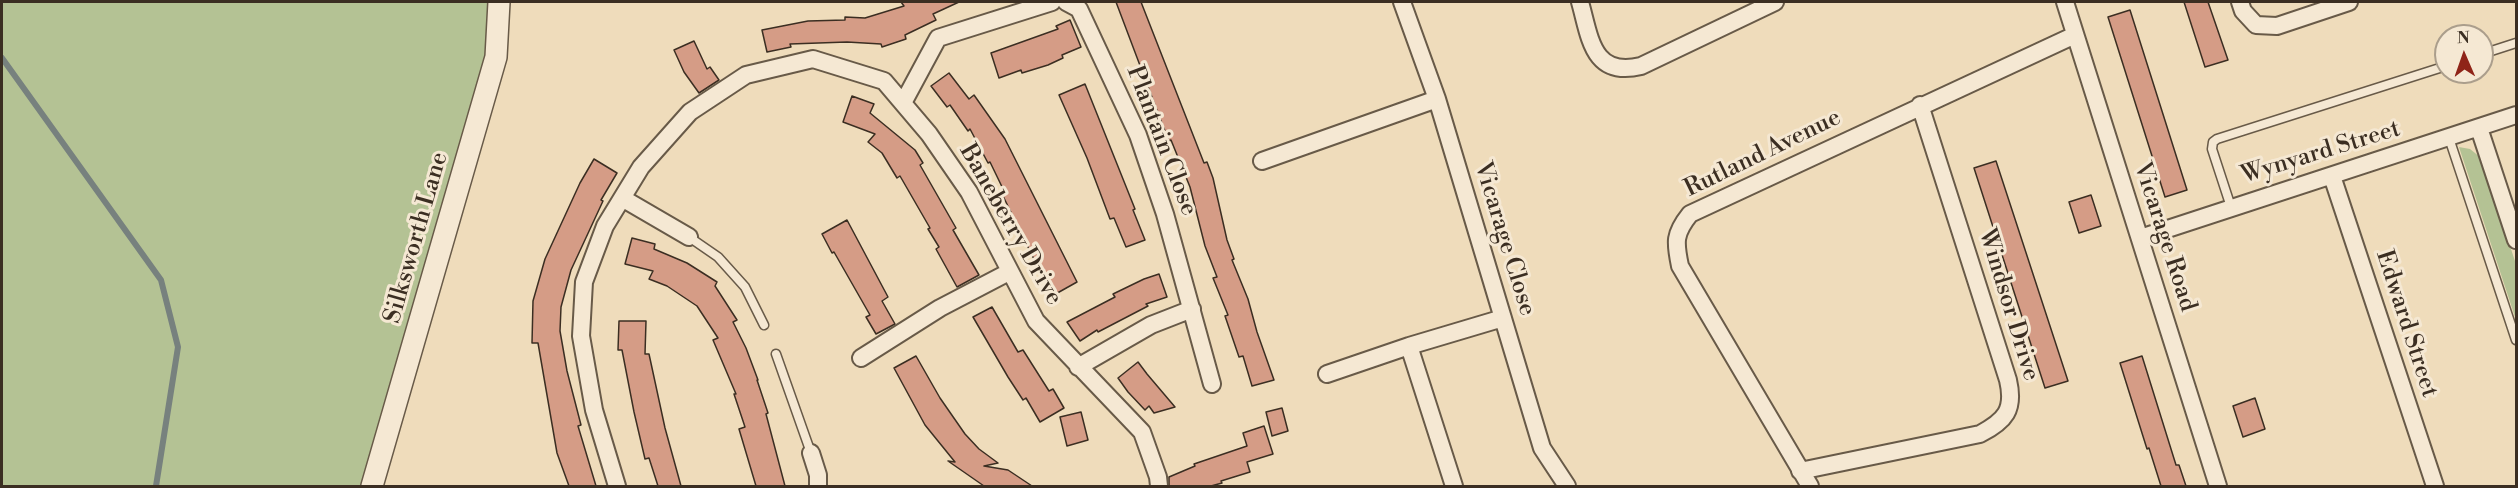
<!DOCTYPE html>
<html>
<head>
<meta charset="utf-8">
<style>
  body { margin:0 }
  #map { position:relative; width:2518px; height:488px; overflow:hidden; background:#efdcbb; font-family:"Libre Bodoni",serif }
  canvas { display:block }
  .frame { position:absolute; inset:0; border:3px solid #3b2e22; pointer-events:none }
  .north { position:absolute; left:2434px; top:24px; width:60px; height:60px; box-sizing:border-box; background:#f5e8d3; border:2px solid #ab9e8c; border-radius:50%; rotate:358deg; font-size:16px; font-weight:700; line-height:24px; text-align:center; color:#3b2e22 }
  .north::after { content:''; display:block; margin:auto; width:21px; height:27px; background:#8f2418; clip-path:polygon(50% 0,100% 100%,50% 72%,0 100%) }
</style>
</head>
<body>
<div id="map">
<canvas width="2518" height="488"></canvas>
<div class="frame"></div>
<div class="north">N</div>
</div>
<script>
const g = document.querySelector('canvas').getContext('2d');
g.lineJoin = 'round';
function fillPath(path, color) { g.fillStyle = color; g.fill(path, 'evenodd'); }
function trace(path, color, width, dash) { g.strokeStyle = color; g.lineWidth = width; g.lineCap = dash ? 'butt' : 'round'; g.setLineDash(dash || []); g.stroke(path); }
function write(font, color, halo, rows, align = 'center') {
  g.font = font + ' "Libre Bodoni",serif'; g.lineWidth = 6; g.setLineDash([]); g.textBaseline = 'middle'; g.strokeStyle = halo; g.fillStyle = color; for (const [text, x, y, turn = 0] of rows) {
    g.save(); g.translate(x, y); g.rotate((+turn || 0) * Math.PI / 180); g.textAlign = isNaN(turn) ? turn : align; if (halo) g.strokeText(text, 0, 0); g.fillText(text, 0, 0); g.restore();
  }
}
const green = new Path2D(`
  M2,2h497l-3,55 -124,429h-370z
  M2459,147l11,2 10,8 36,107v56z`);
const stream = new Path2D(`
  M2,58l159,222 17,67 -22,139`);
const building = new Path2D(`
  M901,2h58l-26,12 3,6 -31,15 1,4 -24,8 -1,-3 -34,-2 -57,2 1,3 -24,5 -5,-22 46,-9 37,-1v-3l20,1 39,-12z
  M1116,2h25l63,161 3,-1 6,16 14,62 7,19 -2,1 16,39 9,33 17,48 -22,6 -9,-30 -4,1 -14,-41 3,-1 -15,-37 4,-1 -12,-31 -15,-59 -19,-47 -2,1 -8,-20z
  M2184,2h24l20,58 -23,7z
  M2130,10l57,180 -22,7 -57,-180z
  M1070,20l11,27 -19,8 1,3 -15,7 -26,8 -1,-3 -22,8 -8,-25 67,-24 -2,-3z
  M694,41l13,28 3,-2 9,13 -20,13 -15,-21 -10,-22z
  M949,73l20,26 5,-4 31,44 72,143 -25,14 -50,-102 3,-1 -15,-31 -2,1 -18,-34 -2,2 -18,-26 -3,2 -16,-21z
  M1085,84l50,125 -2,1 12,30 -19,7 -12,-29 -4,1 -23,-61 -28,-63z
  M852,96l22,8 -4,9 45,37 8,13 -3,2 36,63 -3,2 26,45 -22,12 -21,-38 3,-2 -11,-18 2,-1 -30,-52 -3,2 -15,-25 -14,-11 7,-8 -32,-12z
  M594,159l23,14 -16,27 2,1 -32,69 -10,37 -1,24 7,40 14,54 -3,1 18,60h-27l-12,-33 -19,-110h-6l1,-42 12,-42 35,-76z
  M1996,161l72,220 -23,7 -71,-220z
  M2091,195l10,31 -22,7 -10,-31z
  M847,220l41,77 -6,4 13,23 -19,10 -10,-17 4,-2 -36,-63 -2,1 -10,-19z
  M632,238l23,6 -1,5 33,14 30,19 -2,4 22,34 -4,2 13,26 12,32h-1l11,33 -2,1 19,72h-29l-17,-57 6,-2 -11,-33h2l-23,-54 5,-2 -21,-32 -30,-20 -18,-7 4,-8 -28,-7z
  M1159,274l8,23 -21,7 2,2 -50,26 -1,-2 -17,11 -13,-19 48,-25 -2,-3 31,-15z
  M992,307l26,45 5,-2 26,41 4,-2 11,19 -24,14 -14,-24 -3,2 -15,-23 -35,-60z
  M619,321h27l-1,33h4l16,74 16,58h-23l-9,-28 -4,1 -11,-47 -12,-62h-4z
  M916,356l24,42 25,36 14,15 19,14 -14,3 24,4 24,16h-48l-36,-25 7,1 -30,-37 -31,-57z
  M2142,356l34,109h3l7,21h-25l-12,-38 -2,1 -27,-86z
  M1138,362l9,12 28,33 -21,6 -5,-7 -4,4 -17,-18 -10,-14z
  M2255,398l10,31 -22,8 -10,-31z
  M1282,408l6,23 -16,5 -6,-24z
  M1081,412l7,28 -21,6 -7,-29z
  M1264,426l9,28 -26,8 3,10 -29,9 1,2 -11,3h-42v-9l26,-11 -1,-2 53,-18 -4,-13z`);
const service = new Path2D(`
  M2482,54l34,-11
  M2449,138l67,202
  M2231,207l-19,-58 1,-7 4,-3 229,-73
  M689,237l29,20 27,30 19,38
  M776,354l35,99`);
const minor = new Path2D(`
  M1066,2l13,7 59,126 27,79 47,170
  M1402,2l35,97 105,349 25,38
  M1580,2c10,35 12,76 61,64l134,-64
  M2065,2l153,484
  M2240,2l3,9 13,14 21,1 72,-24
  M903,103l35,-65 114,-36
  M2479,128l37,112
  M1262,161l175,-62
  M2332,176l103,310
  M622,198l67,39
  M2140,238l376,-123
  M1409,346l45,140
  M861,358l79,-50 69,-36
  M1078,367l73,-42 41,-16
  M1327,374l82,-28 94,-28
  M811,453l7,22v11
  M1800,471l180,-37c25,-13 35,-24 28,-54l-88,-275
  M617,486l-23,-76 -13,-74 3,-54 21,-56 36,-59 49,-55 56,-37 67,-16 71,22 45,53 40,58 67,129 106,111 16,45 1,9
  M1810,486l-130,-220c-5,-24 -6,-32 10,-52l385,-179`);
const tertiary = new Path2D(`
  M372,486l124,-429 3,-55`);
const streetNames = [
  ["Plantain Close",1161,141,69],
  ["Wynyard Street",2321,153,-17],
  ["Rutland Avenue",1763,154,-26],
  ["Baneberry Drive",1010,225,60],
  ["Vicarage Road",2164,237,72],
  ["Silksworth Lane",417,238,-74],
  ["Vicarage Close",1504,239,73],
  ["Windsor Drive",2008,305,73],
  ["Edward Street",2406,324,72]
];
fillPath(green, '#b4c294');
trace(stream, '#77817e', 6);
fillPath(building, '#d59c86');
trace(building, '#3b2e22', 1.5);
trace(service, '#685a48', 11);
trace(minor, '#685a48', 20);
trace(tertiary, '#685a48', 24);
trace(service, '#f5e8d3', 8);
trace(minor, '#f5e8d3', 16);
trace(tertiary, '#f5e8d3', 21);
write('24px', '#3b2e22', '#f5e8d3', streetNames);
</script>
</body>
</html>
